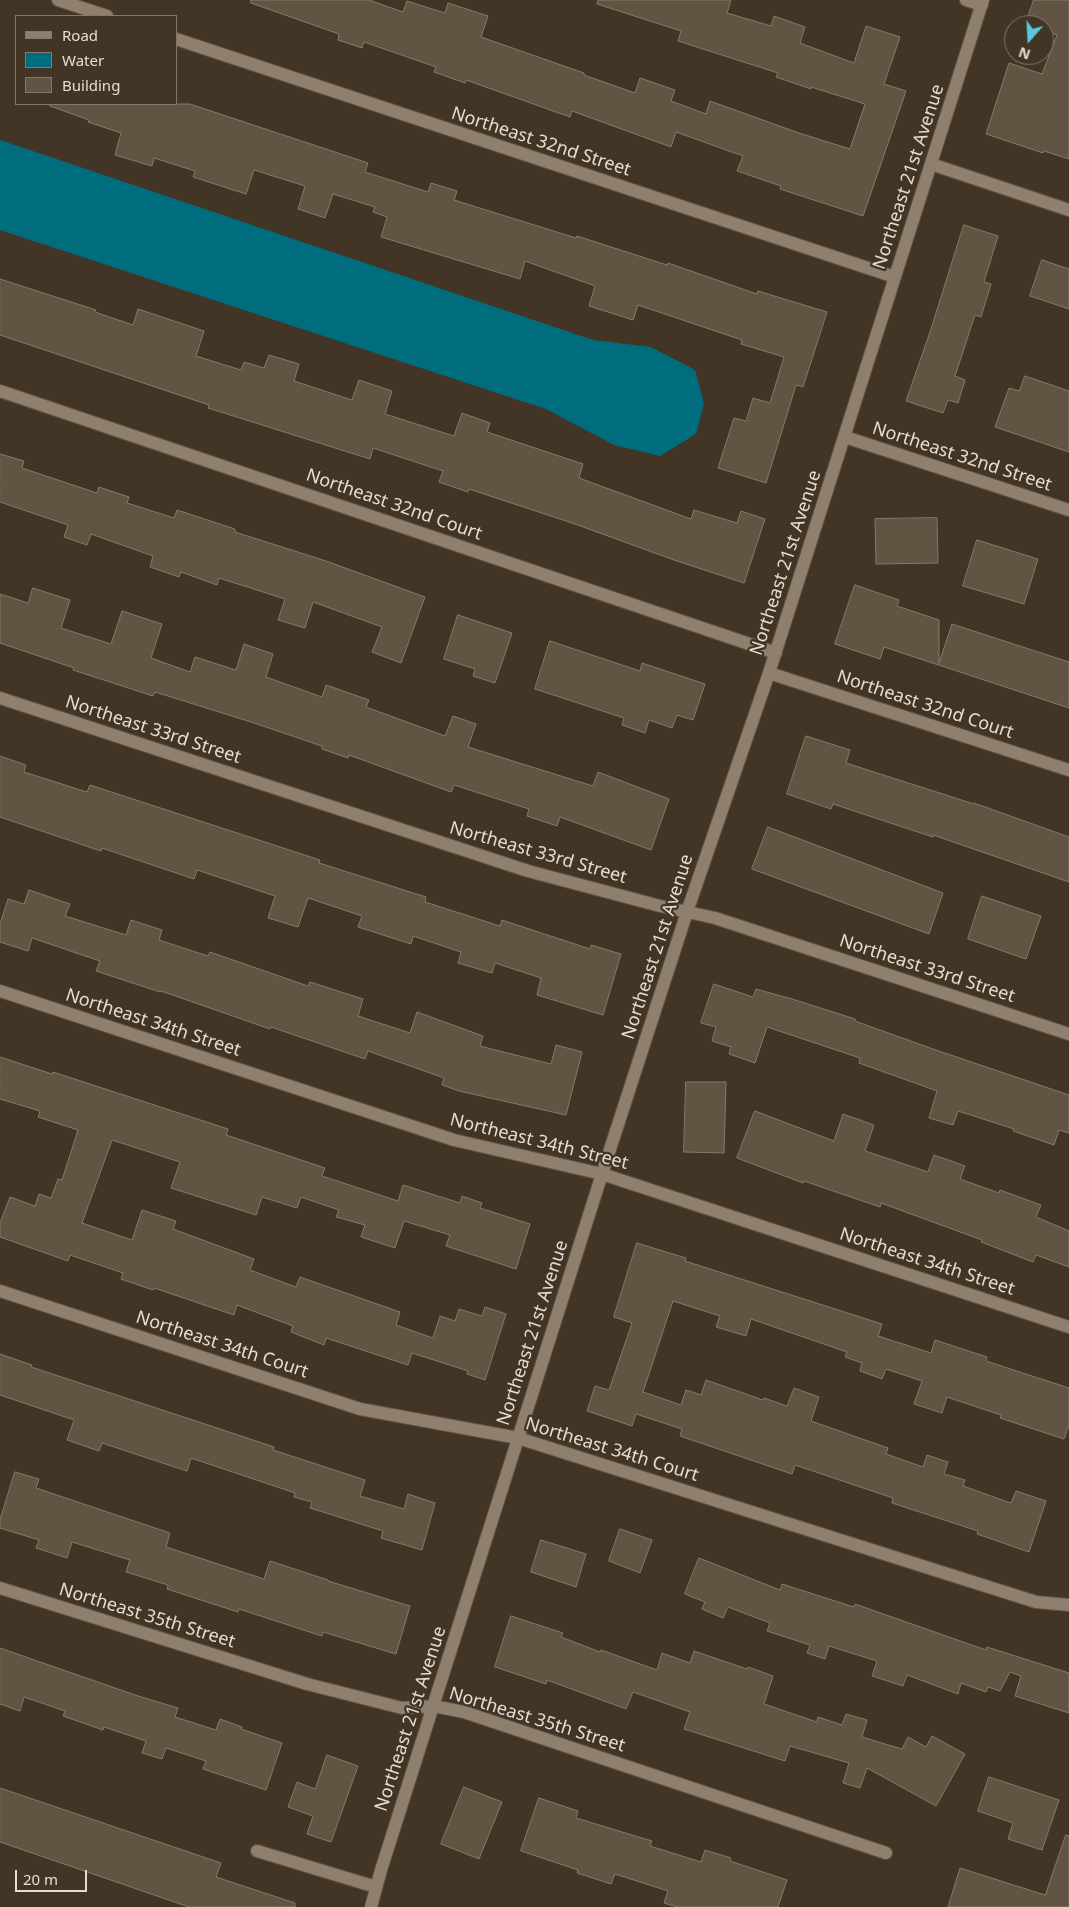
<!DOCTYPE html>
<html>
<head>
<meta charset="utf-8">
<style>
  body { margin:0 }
  #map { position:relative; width:1069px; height:1907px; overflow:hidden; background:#423525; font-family:"Noto Sans",sans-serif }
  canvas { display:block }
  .legend { position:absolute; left:15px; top:15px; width:162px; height:90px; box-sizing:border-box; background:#423525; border:1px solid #83786b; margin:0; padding:6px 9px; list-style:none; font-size:15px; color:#e5dcd3 }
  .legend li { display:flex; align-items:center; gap:10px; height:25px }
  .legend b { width:25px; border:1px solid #83786b }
  .north { position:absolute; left:1004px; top:15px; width:50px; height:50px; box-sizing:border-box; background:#423525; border:1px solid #83786b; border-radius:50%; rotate:199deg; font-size:14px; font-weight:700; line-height:20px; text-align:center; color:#e5dcd3 }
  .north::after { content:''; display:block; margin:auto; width:18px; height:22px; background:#57c9e1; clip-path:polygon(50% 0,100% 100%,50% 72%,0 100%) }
  .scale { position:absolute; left:15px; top:1870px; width:72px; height:22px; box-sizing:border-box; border:2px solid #e5dcd3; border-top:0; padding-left:6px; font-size:15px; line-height:18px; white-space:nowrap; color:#e5dcd3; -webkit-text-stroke:4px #423525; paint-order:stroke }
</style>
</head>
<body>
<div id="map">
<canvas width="1069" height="1907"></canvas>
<ul class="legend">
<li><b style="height:6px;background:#8f806e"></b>Road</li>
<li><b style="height:14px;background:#006d7f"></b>Water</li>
<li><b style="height:14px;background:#615443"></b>Building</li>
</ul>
<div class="north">N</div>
<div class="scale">20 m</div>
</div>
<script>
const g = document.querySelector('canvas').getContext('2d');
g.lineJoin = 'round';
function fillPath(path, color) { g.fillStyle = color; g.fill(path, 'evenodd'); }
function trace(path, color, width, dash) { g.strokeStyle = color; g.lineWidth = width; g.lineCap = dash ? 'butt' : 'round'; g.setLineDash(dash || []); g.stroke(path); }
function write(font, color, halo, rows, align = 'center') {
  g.font = font + ' "Noto Sans",sans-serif'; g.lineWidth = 4.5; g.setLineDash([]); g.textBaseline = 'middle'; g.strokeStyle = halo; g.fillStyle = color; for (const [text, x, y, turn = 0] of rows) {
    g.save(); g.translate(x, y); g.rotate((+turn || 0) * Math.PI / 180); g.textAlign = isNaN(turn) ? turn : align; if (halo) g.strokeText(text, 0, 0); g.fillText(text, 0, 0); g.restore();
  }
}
const water = new Path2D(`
  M0,140l593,200 58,7 44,23 9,33 -8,31 -36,22 -46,-11 -68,-36 -546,-179z`);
const building = new Path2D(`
  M251,0h118l34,12 4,-11 38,12 3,-10 40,13 -7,21 103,36v2l51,18 5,-15 35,12 -4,11 35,13 4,-13 89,32 51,16 15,-45 -54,-17v2l-35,-12 2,-4 -100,-32 3,-10 -84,-27 1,-4h133l-4,13 44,13 3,-10 31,11 -5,16 54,20 12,-37 34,11 -16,47 22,7 -43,125 -83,-27 1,-3 -44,-15 6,-15 -67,-24 -5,15 -99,-36 -2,6 -104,-37 -1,3 -31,-11 2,-5 -72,-25 -2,6 -24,-8 1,-6 -88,-31z
  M1034,0h35v159l-25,-8 -1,2 -57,-19 23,-71 33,11 15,-39 -13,-5v-5h-13l-5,-2z
  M51,104h139l178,59 -3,9 63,20 3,-9 26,8 -3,9 122,38 1,-2 90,29 1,-2 89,31 1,-3 69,21 -24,75 -7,-2 -30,98 -48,-15 16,-50 12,3 7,-23 17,5 14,-46 -43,-13 1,-4 -104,-35 -5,15 -44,-14 6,-20 -70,-25 -5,18 -139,-42 6,-20 -14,-5 2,-5 -42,-13 -8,24 -27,-9 7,-23 -51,-16 -8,24 -53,-17 2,-6 -41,-13 -2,8 -37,-11 6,-22 -33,-11 1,-2 -39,-14z
  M964,225l34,11 -14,46 7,2 -10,33 -6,-2 -20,61 10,4 -7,23 -10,-3 -5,13 -37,-12 24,-69z
  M1042,260l27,9v40l-39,-13z
  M0,279l96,31 -1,2 38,13 5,-16 66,22 -8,25 45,14 3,-8 20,6 5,-13 30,9 -5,17 58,19 7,-20 33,11 -7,23 69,22 8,-23 28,10 -3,9 96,32 -4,14 112,41 3,-9 43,13 4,-12 24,8 -21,64 -70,-23 -99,-36 -106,-35 -1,3 -29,-10 4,-11 -70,-23 -3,11 -162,-51 1,-3 -209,-70z
  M1025,376l44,15v61l-74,-25 14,-39 10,3z
  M0,454l24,7 -2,7 75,25 2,-6 30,10 -2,6 47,15 3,-8 58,19v3l91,29 99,36 -24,66 -29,-11 10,-25 -69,-25 -8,26 -27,-8 7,-21 -66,-21 -2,7 -36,-13 -2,5 -29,-10 3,-11 -62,-22 -4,11 -23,-8 4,-12 -68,-23z
  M937,518l1,45 -62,1 -1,-45z
  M977,540l61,19 -14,45 -61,-18z
  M855,585l44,15 -2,6 42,14v43l13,-39 117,38v46l-185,-61 -4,12 -45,-15z
  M33,588l37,12 -9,28 50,16 11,-33 40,13 -11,34 39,14 5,-15 41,13 8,-26 29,10 -7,23 56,20 4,-12 43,15 -3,7 79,29 8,-20 23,8 -8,23 125,39 5,-14 71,27 -18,51 -91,-33 -3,9 -30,-10 2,-7 -75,-24 -3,7 -102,-37 -1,3 -26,-9v-3l-71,-24 -96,-30 -2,4 -80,-26 1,-2 -74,-25v-49l28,9z
  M458,615l54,18 -17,50 -22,-7 2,-7 -31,-10z
  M550,641l90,30 2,-8 63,21 -12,36 -16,-5 -5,13 -23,-8 -4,13 -23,-8 2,-7 -89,-29z
  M806,736l44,14 -4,13 128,41v-1l95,34v45l-136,-47v2l-100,-33 -2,5 -44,-15z
  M0,756l26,9 -2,7 63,20 3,-7 230,75 -1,3 107,34 -1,5 75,24 2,-6 88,29 1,-4 30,9 -18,61 -66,-20 4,-17 -46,-15 -3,10 -34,-10 3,-11 -48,-16 -2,8 -53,-17 4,-11 -54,-18 -10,29 -30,-9 7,-22 -78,-26 -3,9 -92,-31 -1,3 -101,-34z
  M768,827l175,66 -14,41 -177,-65z
  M29,890l41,14 -5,12 61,19 5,-15 31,10 -3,10 49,16 2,-4 98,34 2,-4 53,17 -5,17 52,17 7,-21 66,24 -3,10 71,18 5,-19 26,7 -16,63 -107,-24 -17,-6 2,-7 -76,-27 -3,8 -94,-32 -1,2 -109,-38 -1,1 -64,-21 4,-10 -68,-23 -4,13 -28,-9v-18l8,-25 16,5z
  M982,896l59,20 -15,43 -58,-20z
  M714,984l39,13 3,-8 36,10 63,20v2l78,28 136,46v38l-10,-3 -5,15 -41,-14 1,-2 -56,-18 -5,14 -24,-7 8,-27 -78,-28 1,-5 -93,-31 -12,36 -26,-9 2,-7 -19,-6 4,-14 -15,-4z
  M0,1057l52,17 1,-2 175,57 -2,6 99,33 -3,8 76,25 5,-16 57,18 2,-7 20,7 -2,5 50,16 -14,45 -70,-23 4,-11 -46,-14 -9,27 -34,-11 4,-12 -29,-8 3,-7 -38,-13 -4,11 -35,-11 -6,18 -85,-27 9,-26 -68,-22 -30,83 50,17 10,-30 34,11 -3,8 81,30 -4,11 46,17 4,-10 100,35 -4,13 37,13 7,-22 15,5 4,-12 23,7 3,-9 21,7 -21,66 -18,-6 1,-3 -56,-18 -4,12 -82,-27 -2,7 -33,-13 2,-6 -56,-21 -3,10 -80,-27 -1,2 -32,-11 2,-6 -53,-18 -2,6 -68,-24v-14l10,-26 25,9 4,-12 12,4 7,-19 4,1 16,-50 -40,-13 2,-6 -40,-12z
  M686,1082h40l-2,71 -40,-1z
  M755,1111l79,30 9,-27 31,11 -9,26 63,21 6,-17 31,11 -5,13 39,14 1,-3 41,15 -5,12 33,14v36l-33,-12 -3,7 -52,-20 1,-2 -101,-37 -1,4 -76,-26 -1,2 -66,-25z
  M637,1243l49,15 -1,3 197,63 -4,12 53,17 4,-13 52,17 -1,4 83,27v37l-5,14 -64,-21 1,-3 -54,-18 -5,16 -28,-9 8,-23 -36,-12 -4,10 -22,-8 2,-8 -17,-6 2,-5 -96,-33 -5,17 -30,-9 4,-11 -47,-15 -30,91 38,13 5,-15 15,5 5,-15 57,20 1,-2 23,8 7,-18 25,9 -8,24 77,27 -2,6 37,13 4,-12 21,7 -4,12 21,6 -2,6 48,17 5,-12 30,10 -17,51 -52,-18 1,-3 -86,-28 1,-5 -98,-33 -3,9 -112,-38 2,-7 -46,-15 -4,12 -45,-15 8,-25 14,4 23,-67 -18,-6z
  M0,1354l32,11 -1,2 171,56 72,24 -1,3 92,30 -5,16 44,13 4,-15 27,9 -13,47 -41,-12 2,-7 -73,-23 2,-6 -18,-5 1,-4 -104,-35 -4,13 -85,-28 -3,8 -32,-11 7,-20 -74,-25z
  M15,1472l24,7 -3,9 134,45 -4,14 98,32 6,-18 58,19v1l82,25 -14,48 -73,-22 -1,4 -83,-27 -1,3 -71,-23 1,-4 -42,-13 4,-12 -58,-18 -5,16 -31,-10 3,-8 -39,-12v-8z
  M620,1529l32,11 -12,33 -31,-12z
  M541,1540l45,14 -10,33 -45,-15z
  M699,1558l81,32 2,-6 72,23 1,-3 131,46 1,-3 82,26v40l-54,-17 6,-20 -11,-4 -10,19 -12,-4 -2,5 -25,-9 -3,11 -51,-19 -4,11 -31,-10 5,-15 -48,-15 -4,13 -18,-6 3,-8 -43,-14 3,-8 -42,-16 -5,11 -21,-9 3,-7 -20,-8z
  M511,1616l52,17 -2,4 39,15 1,-2 56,20 5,-17 28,10 4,-12 53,18 1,-2 25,9 -9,28 53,18 1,-5 24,8 4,-11 21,6 -5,17 40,12 6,-12 18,10 6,-11 33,18 -29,52 -69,-38 -7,20 -17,-5 6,-20 -59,-17 -5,15 -101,-32 6,-17 -57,-20 -7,17 -79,-29 -1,4 -51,-17z
  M0,1648l135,47 43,13 -3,9 41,13 4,-11 22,8 -1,2 41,14 -16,47 -63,-21 3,-8 -40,-13 -4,11 -20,-6 4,-12 -42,-14 -1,3 -40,-14 2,-5 -41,-14 -4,14 -20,-7z
  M327,1755l31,11 -27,76 -24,-8 6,-18 -25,-9 9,-25 18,7z
  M989,1777l70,23 -17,50 -34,-11 5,-16 -35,-12z
  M464,1787l38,15 -23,57 -38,-15z
  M0,1788l221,75 -5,14 79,26v4h-106l-189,-65z
  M539,1798l39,13 -2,7 76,23 -2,5 51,16 4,-12 26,8 -1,3 57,19 -9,27h-101l-13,-4 4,-12 -53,-17 -4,10 -34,-11 1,-3 -57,-19z
  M1066,1835l3,1v71h-121l12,-39 85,27z`);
const minor = new Path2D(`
  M58,0l49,16
  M966,0l16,5
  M176,39l719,238
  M931,164l138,46
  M0,391l776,262
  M845,437l224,73
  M769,673l300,97
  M0,698l528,173 132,35 55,12 354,116
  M0,991l454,149 148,34 467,153
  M0,1291l360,118 158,29 518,164 33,3
  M0,1588l307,96 95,24 31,-2 31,6 422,141
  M257,1851l119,36
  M371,1907l10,-37 221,-696 85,-262 82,-239 214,-673`);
const streetNames = [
  ["Northeast 32nd Street",541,142,18],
  ["Northeast 21st Avenue",909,177,-72],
  ["Northeast 32nd Street",962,457,18],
  ["Northeast 32nd Court",394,505,19],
  ["Northeast 21st Avenue",786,563,-72],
  ["Northeast 32nd Court",925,705,18],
  ["Northeast 33rd Street",153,730,18],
  ["Northeast 33rd Street",538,853,16],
  ["Northeast 21st Avenue",658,947,-72],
  ["Northeast 33rd Street",927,969,18],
  ["Northeast 34th Street",153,1023,18],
  ["Northeast 34th Street",539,1142,14],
  ["Northeast 34th Street",927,1262,18],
  ["Northeast 21st Avenue",533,1333,-72],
  ["Northeast 34th Court",222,1345,18],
  ["Northeast 34th Court",612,1450,17],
  ["Northeast 35th Street",147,1616,17],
  ["Northeast 21st Avenue",411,1719,-72],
  ["Northeast 35th Street",537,1720,17]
];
fillPath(water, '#006d7f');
fillPath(building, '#615443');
trace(building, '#887968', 1);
trace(minor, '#5d5244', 14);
trace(minor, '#8f806e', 12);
write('18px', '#e5dcd3', '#423525', streetNames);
</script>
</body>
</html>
